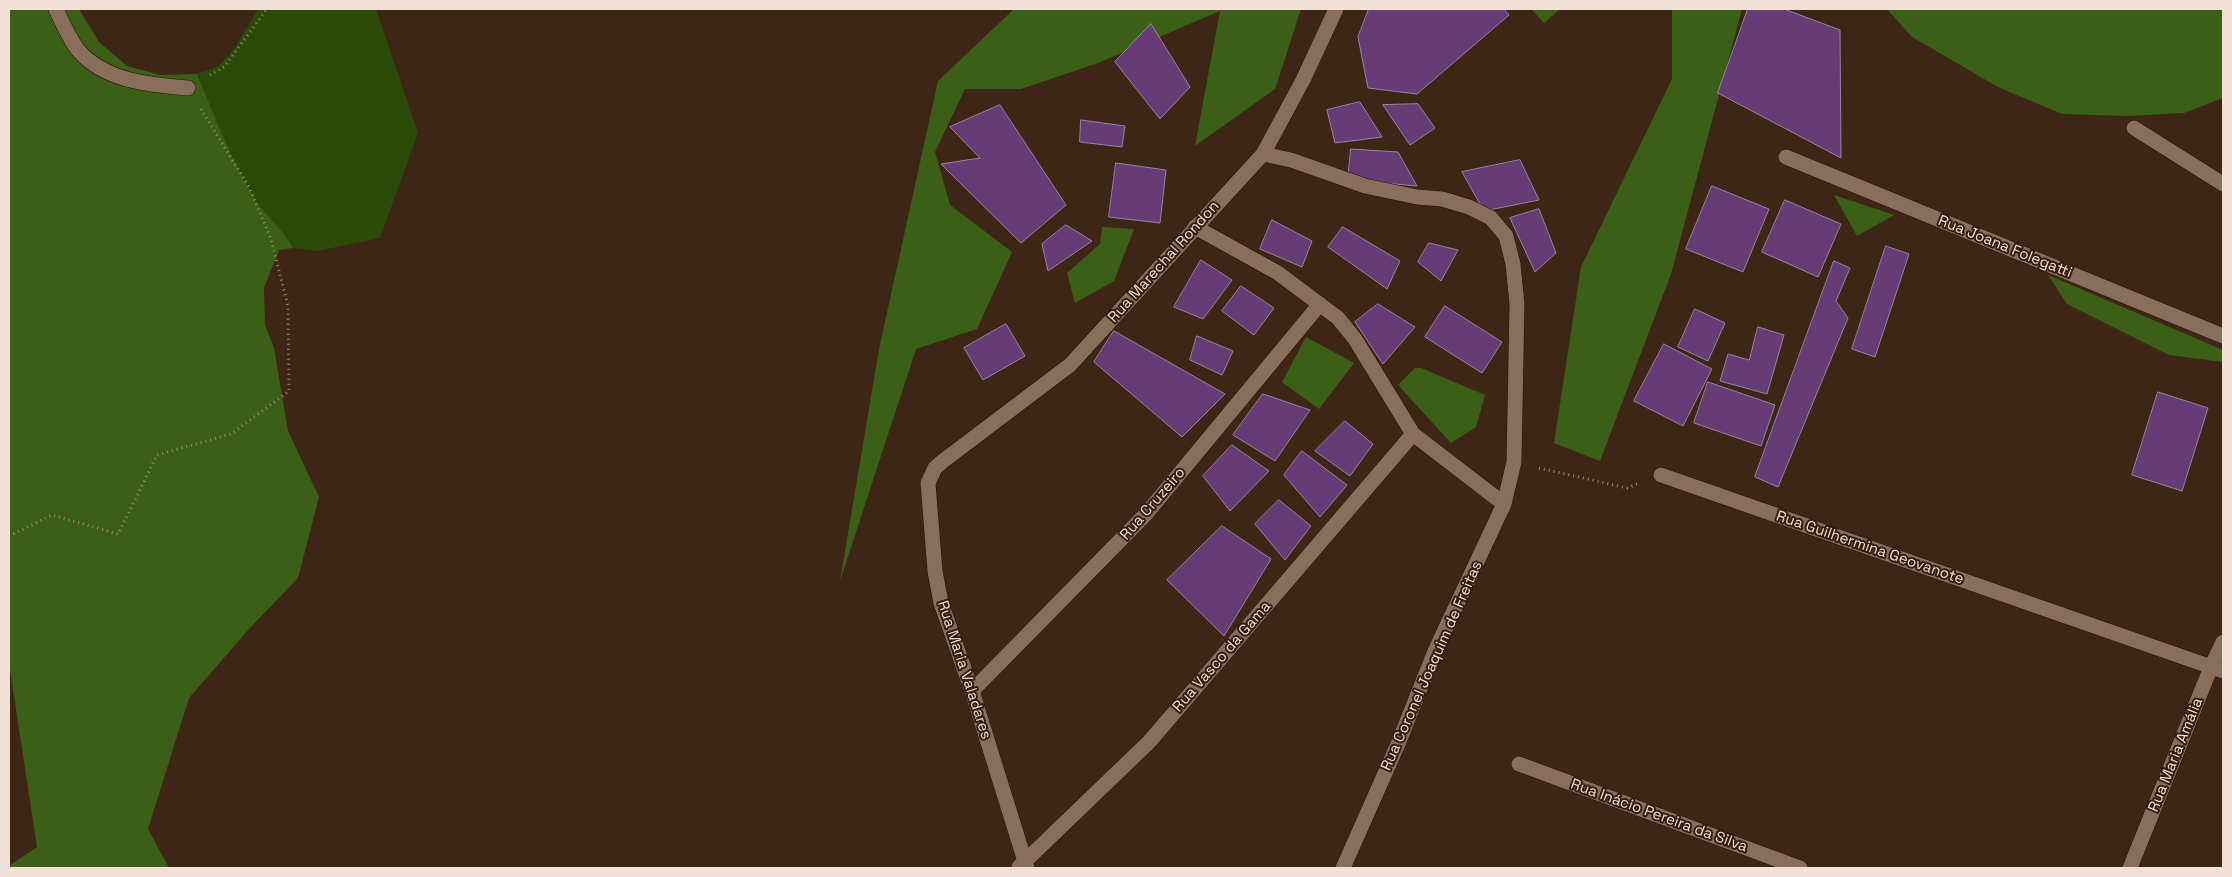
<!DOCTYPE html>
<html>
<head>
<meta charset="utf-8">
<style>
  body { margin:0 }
  #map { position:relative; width:2232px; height:877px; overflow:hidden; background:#3e2616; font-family:"Space Grotesk",sans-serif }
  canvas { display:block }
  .frame { position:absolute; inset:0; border:10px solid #f1e1d6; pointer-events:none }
</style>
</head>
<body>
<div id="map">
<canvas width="2232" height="877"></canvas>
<div class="frame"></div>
</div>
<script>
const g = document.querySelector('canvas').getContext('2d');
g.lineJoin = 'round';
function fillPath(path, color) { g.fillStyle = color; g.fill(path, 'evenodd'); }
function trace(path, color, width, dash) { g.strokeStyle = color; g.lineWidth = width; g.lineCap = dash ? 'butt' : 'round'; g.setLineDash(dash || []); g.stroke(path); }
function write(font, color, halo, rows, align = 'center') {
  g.font = font + ' "Space Grotesk",sans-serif'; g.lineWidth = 4; g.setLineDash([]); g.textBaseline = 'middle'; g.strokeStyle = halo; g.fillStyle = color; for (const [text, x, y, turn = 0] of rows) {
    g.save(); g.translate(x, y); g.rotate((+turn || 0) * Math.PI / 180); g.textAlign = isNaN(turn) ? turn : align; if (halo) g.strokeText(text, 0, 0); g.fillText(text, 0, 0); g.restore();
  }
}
const green = new Path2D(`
  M258,9h118l42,124 -38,105 -63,13 -24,-3c-10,-19 -27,-32 -38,-49 -24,-40 -40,-82 -58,-125l22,-8 15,-17z`);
const forest = new Path2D(`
  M9,9h70l20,33 28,24 33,9 37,-1c18,43 34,85 58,125 11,17 28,30 38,49l-14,2 -15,38 1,37 9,23 14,83 31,66 -21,81 -49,51 -60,69 -41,131 21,39h-160v-2l28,-19 -28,-184z
  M1014,9h287l-26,80 -80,57 25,-135 -122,52 -77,26h-56l-30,63 15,53 62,47 -35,77 -61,20 -76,232 39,-232 59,-268z
  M1531,9h29l-16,14z
  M1672,9h70l-71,265 -71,187 -46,-18 27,-176 91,-188z
  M1887,9h336v89l-39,15 -56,3 -66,-2 -64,-27 -86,-50z
  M1834,195l60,20 -37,21z
  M1102,227l32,2 -20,52 -39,22 -8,-30 33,-29z
  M2048,275l175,75v12l-54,-7 -102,-51z
  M1306,337l48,26 -35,46 -37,-27z
  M1415,368h6l64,27 -9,32 -25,16 -53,-58z`);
const building = new Path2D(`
  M1369,9h135l5,6 -92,79 -49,-6 -10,-51z
  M1748,9h36l56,21 1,128 -123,-65z
  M1151,24l39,63 -30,32 -45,-57z
  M1360,102l22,35 -47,6 -8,-33z
  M1418,104l17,24 -25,17 -27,-40z
  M1000,105l66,100 -45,38 -80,-79 39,-6 -30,-31z
  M1081,120l44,6 -3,21 -42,-5z
  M1351,149l47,3 19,34 -69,-6z
  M1520,160l19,40 -55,11 -22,-39z
  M1116,163l50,7 -6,53 -51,-6z
  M1712,186l57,23 -26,63 -57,-23z
  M1785,200l56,24 -23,53 -56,-25z
  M1539,209l17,44 -21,19 -25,-54z
  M1272,220l40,21 -10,26 -42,-18z
  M1066,225l26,16 -44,30 -6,-27z
  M1343,227l57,34 -13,28 -59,-42z
  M1429,243l29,7 -17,31 -23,-19z
  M1886,246l23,8 -34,103 -23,-8z
  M1201,260l31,20 -29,39 -29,-12z
  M1834,261l16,7 -14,33 12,17 -70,169 -23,-10z
  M1241,286l33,22 -20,27 -32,-24z
  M1378,304l37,23 -32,37 -28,-42z
  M1445,306l57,36 -20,31 -57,-36z
  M1695,309l30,14 -17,38 -30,-14z
  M1006,324l19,32 -42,24 -19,-32z
  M1758,327l26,8 -17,59 -47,-13 8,-27 21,6z
  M1114,331l111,63 -43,43 -88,-75z
  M1197,336l36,15 -11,24 -32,-15z
  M1664,344l48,25 -29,57 -49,-25z
  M1708,382l67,23 -14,41 -67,-23z
  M2158,392l50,16 -26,83 -50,-16z
  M1263,394l47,16 -35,51 -42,-26z
  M1345,421l28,23 -23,32 -35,-25z
  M1232,445l37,26 -39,40 -27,-35z
  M1302,451l45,34 -27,32 -36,-42z
  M1279,500l32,26 -26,34 -30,-36z
  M1222,526l49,33 -47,77 -57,-56z`);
const path = new Path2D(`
  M210,75l14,-8 43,-58
  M1539,468l88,20 10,-4
  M9,536l43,-21 66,19 39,-79 74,-21 58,-43 -1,-85 -17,-67 -22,-52 -48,-78`);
const street = new Path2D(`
  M56,9c6,13 13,29 22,41 26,31 72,35 110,38
  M2134,128l89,56
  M1263,154l28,6 74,26 52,11 25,2 27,8 22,11 15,18 7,28 4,40 -3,158 -10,42 -69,147 -37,93 -55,124
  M1786,157l437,179
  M1195,227l83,46 60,45 17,21 58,95 91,70
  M1661,475l562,196
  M972,691l174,-177 174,-210
  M1519,764l281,104
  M1019,867l130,-125 264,-308
  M1027,868l-55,-177 -31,-88 -6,-32 -7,-88 7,-15 8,-7 127,-96 193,-211 40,-74 33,-71
  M2130,868l81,-201 12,-25`);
const streetNames = [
  ["Rua Joana Folegatti",2005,247,22],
  ["Rua Marechal Rondon",1164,262,-48],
  ["Rua Cruzeiro",1153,504,-49],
  ["Rua Guilhermina Geovanote",1870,548,19],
  ["Rua Vasco da Gama",1222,657,-49],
  ["Rua Coronel Joaquim de Freitas",1432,666,-66],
  ["Rua Maria Valadares",964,670,72],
  ["Rua Maria Amália",2176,755,-68],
  ["Rua Inácio Pereira da Silva",1659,816,20]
];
fillPath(green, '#2c4a07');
fillPath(forest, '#3c5f18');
fillPath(building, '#663b76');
trace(building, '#9885a0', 1);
trace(street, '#240e01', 16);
trace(path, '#9c897b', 3, [1, 4]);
trace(street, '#8a6e5c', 15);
write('15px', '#f1e1d6', '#331c0c', streetNames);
</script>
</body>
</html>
